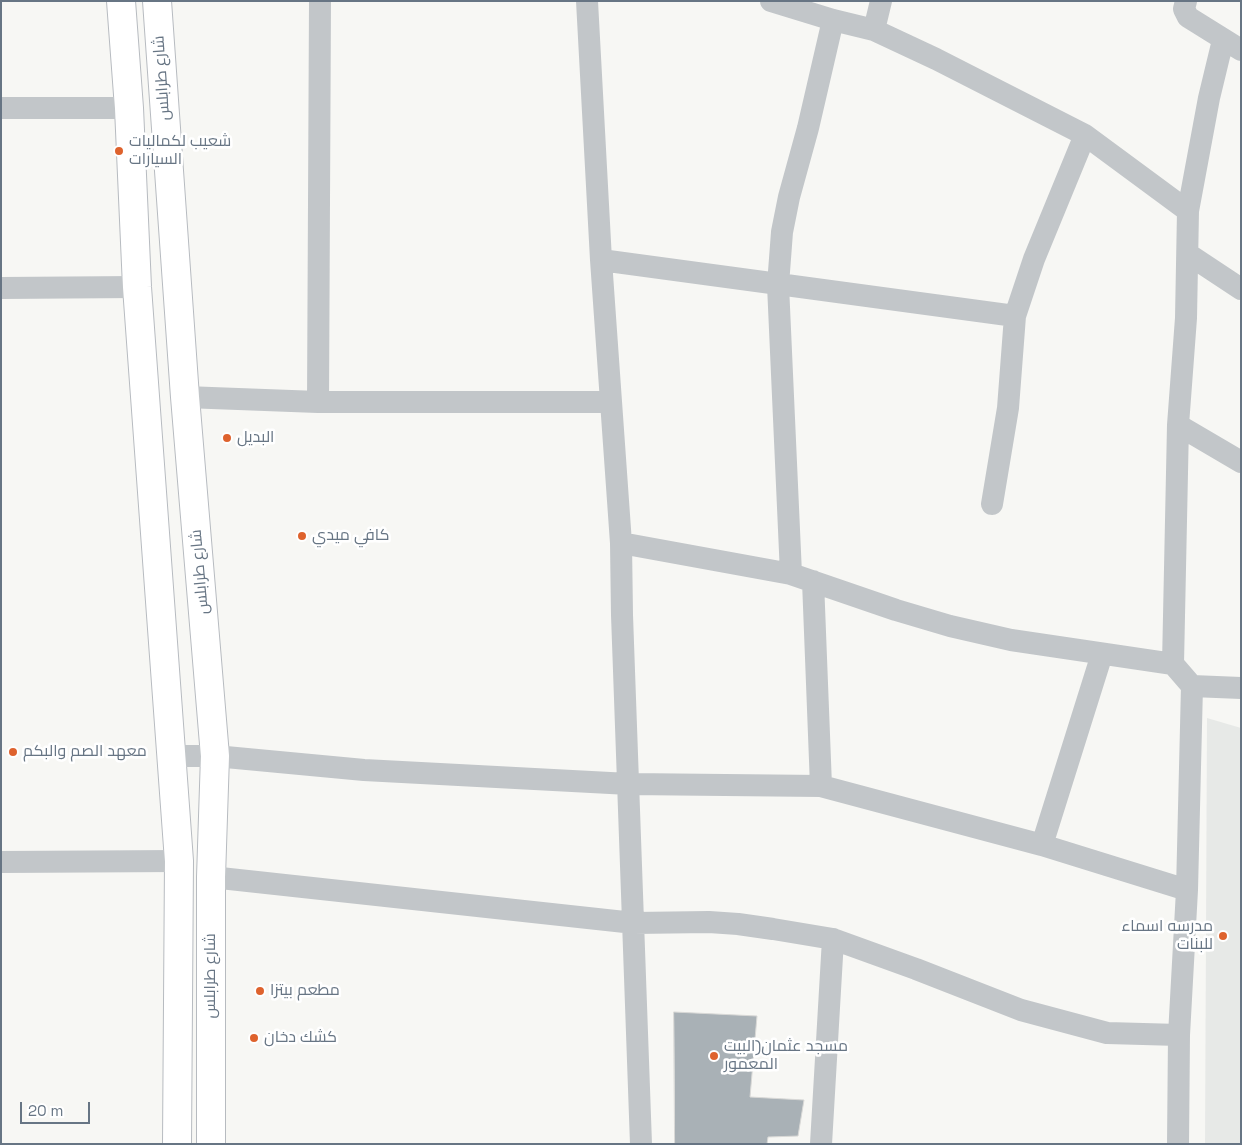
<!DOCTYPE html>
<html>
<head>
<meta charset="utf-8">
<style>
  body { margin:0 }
  #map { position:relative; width:1242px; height:1145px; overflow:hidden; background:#f7f7f4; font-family:"Space Grotesk",sans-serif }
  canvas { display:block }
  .frame { position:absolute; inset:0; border:2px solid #677584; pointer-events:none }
  .scale { position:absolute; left:20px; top:1102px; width:70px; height:22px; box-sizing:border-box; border:2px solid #677584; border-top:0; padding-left:6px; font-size:15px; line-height:18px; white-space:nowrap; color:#677584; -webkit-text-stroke:4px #fff; paint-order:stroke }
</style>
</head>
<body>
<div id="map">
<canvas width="1242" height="1145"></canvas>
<div class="frame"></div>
<div class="scale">20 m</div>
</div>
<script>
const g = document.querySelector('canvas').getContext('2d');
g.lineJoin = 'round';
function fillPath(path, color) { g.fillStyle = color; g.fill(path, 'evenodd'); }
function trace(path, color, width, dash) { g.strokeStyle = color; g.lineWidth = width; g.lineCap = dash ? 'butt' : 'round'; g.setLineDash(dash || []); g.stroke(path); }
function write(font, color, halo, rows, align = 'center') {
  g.font = font + ' "Space Grotesk",Cairo,sans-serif'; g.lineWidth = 5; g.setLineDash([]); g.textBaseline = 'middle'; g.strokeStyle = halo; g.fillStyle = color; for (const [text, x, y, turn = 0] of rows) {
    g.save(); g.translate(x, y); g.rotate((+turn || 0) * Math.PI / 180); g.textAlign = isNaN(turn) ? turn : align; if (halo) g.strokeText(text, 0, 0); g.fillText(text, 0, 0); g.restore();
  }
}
const built = new Path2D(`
  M1207,718l34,10v416h-36z`);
const building = new Path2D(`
  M674,1012l83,4 -7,81 54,3 -6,36 -30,1 -1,7h-92z`);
const street = new Path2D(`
  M587,1l14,259 20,283 1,72 19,529
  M771,1l62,19 41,10 62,29 149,76 103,76
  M1186,1l-2,8 4,8 53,33
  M874,30l7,-29
  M1,108h128
  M1188,254l53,35
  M601,260l414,56
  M1,288l136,-1
  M185,397l133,5h293
  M318,402l2,-401
  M1178,425l63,37
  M992,504l16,-96 7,-92 19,-57 51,-124
  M621,543l170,31 105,36 54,16 61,14 162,24
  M791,574l-13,-289 4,-53 7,-35 19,-69 25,-108
  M813,581l8,205
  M1192,686l49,2
  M172,756h43l149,14 265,14 192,2 221,59 145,45
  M1042,845l60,-191
  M1,862l178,-1
  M211,877l423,46 75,-1 29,2 35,5 60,10 83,30 105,41 86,23 72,2
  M821,1144l12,-205
  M1178,1144l1,-109 8,-145 5,-204 -19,-22 5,-239 8,-107 2,-107 21,-113 14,-58`);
const secondary = new Path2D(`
  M121,1l8,107 8,179 42,574 -2,283
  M157,1l28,396 30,359 -4,121v267`);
const markers = [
  [119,151,5,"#de622d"],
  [227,438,5,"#de622d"],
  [302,536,5,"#de622d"],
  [13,752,5,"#de622d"],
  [1223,936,5,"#de622d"],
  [260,991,5,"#de622d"],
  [254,1038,5,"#de622d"],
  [714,1056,5,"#de622d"]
];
const streetNames = [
  ["شارع طرابلس",162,78,-94],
  ["شارع طرابلس",200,572,-95],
  ["شارع طرابلس",211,976,-90]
];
const poiNames = [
  ["شعيب لكماليات",129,142],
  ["السيارات",129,160],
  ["البديل",237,438],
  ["كافي ميدي",312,536],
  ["معهد الصم والبكم",23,752],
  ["مدرسه اسماء",1213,927,"right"],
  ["للبنات",1213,945,"right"],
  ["مطعم بيتزا",270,991],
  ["كشك دخان",264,1038],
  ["مسجد عثمان(البيت",724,1047],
  ["المعمور",724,1065]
];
fillPath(built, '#e7e9e7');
fillPath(building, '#a9b1b6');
trace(building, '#d8d8d6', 1);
trace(secondary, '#b7bbc0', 30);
trace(street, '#c2c6c9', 22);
trace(secondary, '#fff', 28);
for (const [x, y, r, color] of markers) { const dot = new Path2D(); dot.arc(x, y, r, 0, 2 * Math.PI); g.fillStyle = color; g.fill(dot); trace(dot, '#fff', 2); }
write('16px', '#677584', '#fff', streetNames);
write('16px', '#677584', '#fff', poiNames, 'left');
</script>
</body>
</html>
